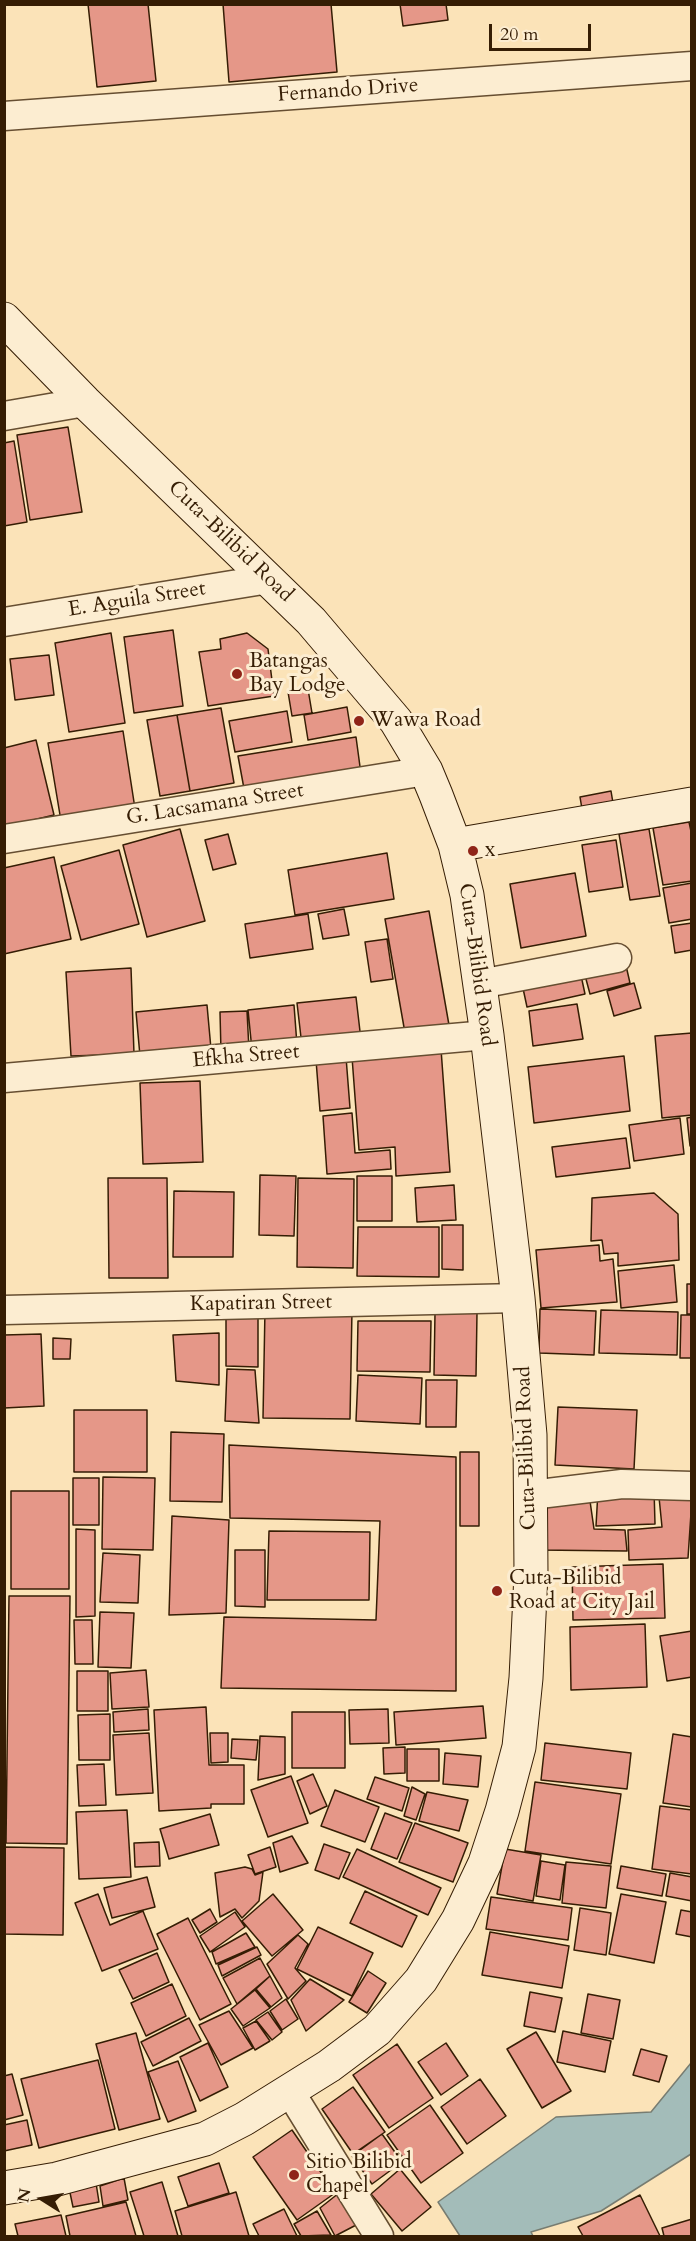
<!DOCTYPE html>
<html>
<head>
<meta charset="utf-8">
<style>
  body { margin:0 }
  #map { position:relative; width:696px; height:2241px; overflow:hidden; background:#fbe3b8; font-family:Cardo,serif }
  canvas { display:block }
  .frame { position:absolute; inset:0; border:6px solid #351d04; pointer-events:none }
  .north { position:absolute; left:12px; top:2169px; width:60px; height:60px; -webkit-text-stroke:4px #fcedd1; paint-order:stroke; rotate:281deg; font-size:16px; font-weight:700; line-height:24px; text-align:center; color:#351d04 }
  .north::after { content:''; display:block; margin:auto; width:21px; height:27px; background:#351d04; clip-path:polygon(50% 0,100% 100%,50% 72%,0 100%) }
  .scale { position:absolute; left:489px; top:24px; width:102px; height:27px; box-sizing:border-box; border:3px solid #351d04; border-top:0; padding-left:8px; font-size:18px; line-height:21px; white-space:nowrap; color:#351d04; -webkit-text-stroke:4px #fcedd1; paint-order:stroke }
</style>
</head>
<body>
<div id="map">
<canvas width="696" height="2241"></canvas>
<div class="frame"></div>
<div class="north">N</div>
<div class="scale">20 m</div>
</div>
<script>
const g = document.querySelector('canvas').getContext('2d');
g.lineJoin = 'round';
function fillPath(path, color) { g.fillStyle = color; g.fill(path, 'evenodd'); }
function trace(path, color, width, dash) { g.strokeStyle = color; g.lineWidth = width; g.lineCap = dash ? 'butt' : 'round'; g.setLineDash(dash || []); g.stroke(path); }
function write(font, color, halo, rows, align = 'center') {
  g.font = font + ' Cardo,serif'; g.lineWidth = 6; g.setLineDash([]); g.textBaseline = 'middle'; g.strokeStyle = halo; g.fillStyle = color; for (const [text, x, y, turn = 0] of rows) {
    g.save(); g.translate(x, y); g.rotate((+turn || 0) * Math.PI / 180); g.textAlign = isNaN(turn) ? turn : align; if (halo) g.strokeText(text, 0, 0); g.fillText(text, 0, 0); g.restore();
  }
}
const water = new Path2D(`
  M691,2063v91l-90,57 -70,21 2,4h-73l-22,-34 118,-85 95,-5z`);
const building = new Path2D(`
  M88,4h60l8,77 -59,6z
  M223,4h108l6,68 -108,10z
  M400,4h46l2,16 -45,6z
  M68,427l14,85 -52,8 -13,-85z
  M14,441l13,81 -23,4v-83z
  M173,630l10,76 -49,7 -10,-76z
  M111,633l14,90 -56,9 -14,-89z
  M247,633l21,16 6,47 -66,10 -9,-54 22,-3 -1,-10z
  M49,655l5,40 -39,5 -5,-41z
  M308,689l4,24 -20,3 -4,-24z
  M347,707l4,25 -43,8 -4,-25z
  M221,708l13,75 -44,8 -13,-76z
  M287,711l5,31 -57,10 -6,-31z
  M177,715l13,76 -30,5 -13,-76z
  M123,731l13,84 -74,12 -14,-84z
  M356,737l5,37 -116,20 -7,-38z
  M36,740l18,75 -50,12v-79z
  M611,791l4,24 -31,6 -4,-24z
  M689,822l3,14v45l-29,4 -10,-57z
  M180,829l25,92 -58,16 -24,-92z
  M649,829l11,67 -30,4 -11,-66z
  M228,834l8,30 -23,6 -8,-30z
  M616,840l7,47 -34,5 -7,-47z
  M119,850l20,74 -58,16 -20,-74z
  M387,853l7,46 -99,16 -7,-45z
  M54,857l17,82 -67,15v-86z
  M575,873l11,63 -65,12 -11,-64z
  M692,883v36l-23,4 -6,-35z
  M344,909l5,26 -26,4 -5,-25z
  M429,911l20,114 -44,8 -20,-114z
  M308,914l5,35 -63,9 -5,-34z
  M692,923v27l-17,3 -4,-27z
  M387,939l6,40 -22,3 -6,-40z
  M624,957l6,26 -40,11 -7,-26z
  M579,966l6,28 -58,13 -6,-28z
  M131,968l3,86 -63,2 -5,-84z
  M634,983l7,25 -27,8 -7,-25z
  M356,997l5,43 -59,6 -5,-43z
  M577,1004l6,35 -50,7 -4,-35z
  M207,1005l4,44 -71,7 -4,-44z
  M294,1005l3,40 -45,5 -4,-40z
  M247,1011l2,39 -28,2 -1,-40z
  M692,1033v82l-30,3 -7,-82z
  M441,1049l9,123 -54,4 -1,-29 -36,3 -7,-93z
  M624,1056l6,55 -96,12 -6,-56z
  M346,1057l4,51 -30,3 -4,-51z
  M200,1081l3,81 -60,2 -3,-81z
  M352,1113l3,40 35,-3 1,19 -64,5 -4,-58z
  M692,1117v29h-2l-3,-28z
  M680,1118l4,36 -50,7 -5,-36z
  M626,1138l4,30 -74,9 -4,-30z
  M260,1175l36,1 -2,60 -35,-1z
  M357,1176h35v45h-35z
  M108,1178h59l1,100h-59z
  M298,1178l56,1 -1,89 -56,-1z
  M454,1185l2,35 -39,2 -2,-34z
  M174,1191l60,1 -1,65h-60z
  M654,1193l24,21 1,46 -61,6v-13l-14,1 -2,-14 -11,1 1,-43z
  M442,1225h21v45l-21,-1z
  M358,1227h81v50l-82,-1z
  M599,1245l1,16 13,-2 4,43 -76,6 -5,-58z
  M674,1265l3,37 -56,6 -3,-37z
  M687,1284h5v30h-5z
  M265,1309l87,1 -2,109 -87,-1z
  M540,1309l56,2 -2,44 -55,-2z
  M601,1310l77,2 -1,43 -78,-2z
  M435,1313h42l-1,63 -42,-1z
  M226,1315h32v52l-32,-1z
  M681,1315h11v43h-12z
  M358,1321h73l-1,51 -73,-1z
  M219,1333v52l-43,-4 -3,-46z
  M41,1334l3,72 -40,2v-73z
  M53,1338l18,1 -1,20h-17z
  M227,1369l28,1 4,53 -34,-2z
  M358,1375l64,3 -2,46 -64,-3z
  M426,1380h31l-1,47h-30z
  M558,1407l79,3 -3,59 -79,-4z
  M74,1410h73v62h-73z
  M171,1432l53,2 -2,68 -52,-1z
  M229,1445l227,12v234l-235,-3 3,-71 152,3 4,-99 -150,-3z
  M460,1452h19v74h-19z
  M103,1477l52,1 -2,72 -51,-1z
  M73,1478h26v47h-26z
  M654,1489l1,35 -59,2 2,-35z
  M11,1491h58v98h-58z
  M659,1497l33,1 -4,60 -59,2 -1,-30 34,-3z
  M590,1501l4,28 31,1 2,21 -89,-1 3,-47z
  M172,1516l57,4 -3,93 -57,2z
  M76,1529l19,1v86l-19,1z
  M269,1531l101,1 -1,68h-102z
  M235,1550h30v57l-30,-1z
  M103,1553l37,2 -2,48 -38,-1z
  M663,1564l2,54 -92,2 -1,-53z
  M9,1596h61l-3,248 -61,-1z
  M100,1612l34,1 -3,55 -33,-1z
  M74,1620h18l1,44h-18z
  M645,1624l2,63 -76,3 -1,-63z
  M692,1631v46l-25,4 -7,-45z
  M146,1670l3,37 -37,2 -2,-36z
  M77,1671h31v40h-31z
  M483,1706l3,32 -90,7 -2,-33z
  M206,1707l3,58h35v39h-33v4l-52,3 -5,-101z
  M148,1709l1,21 -35,2 -1,-20z
  M388,1709l1,34 -39,1 -1,-34z
  M292,1712h53v56h-53z
  M110,1714v46h-31l-1,-45z
  M149,1733l4,60 -37,2 -3,-60z
  M210,1733h18v29l-17,1z
  M673,1734l19,3v70l-29,-4z
  M260,1736l25,1v37l-27,6z
  M232,1739l26,1 -2,20 -25,-2z
  M545,1743l86,10 -4,36 -86,-9z
  M405,1747v26l-21,1 -1,-26z
  M407,1749h32v32h-32z
  M445,1753l36,3 -3,31 -35,-3z
  M104,1764l2,41 -27,1 -2,-41z
  M313,1774l14,32 -17,8 -13,-33z
  M291,1776l17,47 -40,14 -17,-47z
  M375,1777l34,11 -7,23 -35,-12z
  M535,1782l86,12 -10,70 -86,-13z
  M412,1787l13,7 -9,26 -12,-4z
  M335,1790l44,17 -14,35 -44,-16z
  M427,1792l41,8 -9,31 -40,-10z
  M660,1806l32,4v64l-40,-5z
  M127,1810l4,67 -52,2 -3,-67z
  M385,1813l27,10 -15,36 -26,-10z
  M210,1814l9,31 -50,14 -9,-30z
  M415,1823l53,20 -15,39 -54,-20z
  M292,1836l16,27 -28,9 -7,-29z
  M159,1842l1,24 -25,1 -1,-24z
  M324,1844l26,9 -11,26 -24,-9z
  M4,1847l60,1 -1,87 -59,-1z
  M270,1847l6,20 -21,7 -7,-19z
  M357,1849l84,39 -13,27 -85,-38z
  M505,1849l36,6 -8,46 -36,-7z
  M541,1861l24,4 -5,35 -24,-4z
  M566,1862l45,4 -5,42 -44,-5z
  M621,1866l45,8 -4,22 -45,-8z
  M245,1867l7,2 3,6 8,-3 -4,29 -17,17 -7,-9 -15,8 -5,-44z
  M670,1873l22,4v24l-26,-5z
  M147,1877l8,30 -43,11 -8,-30z
  M365,1891l52,25 -15,31 -52,-24z
  M98,1894l12,31 33,-14 15,38 -56,22 -27,-68z
  M273,1894l30,36 -31,26 -30,-35z
  M621,1894l45,8 -12,61 -45,-9z
  M491,1897l81,11 -4,32 -82,-11z
  M580,1908l31,5 -5,42 -32,-5z
  M210,1909l7,13 -17,11 -8,-13z
  M681,1910l11,2v25l-16,-3z
  M235,1912l10,15 -35,25 -10,-16z
  M188,1918l43,86 -31,16 -43,-86z
  M318,1927l55,26 -21,43 -55,-27z
  M490,1932l79,14 -7,42 -80,-13z
  M246,1933l9,14 -39,17 -4,-12z
  M298,1935l10,9 -13,24 11,13 -18,18 -21,-35z
  M257,1947l4,8 -39,21 -4,-11z
  M157,1953l12,29 -36,17 -14,-29z
  M260,1958l10,18 -33,28 -14,-26z
  M368,1971l18,12 -19,30 -18,-11z
  M270,1976l12,22 -11,9 -15,-18z
  M310,1979l34,21 -38,31 -15,-31z
  M172,1984l14,32 -40,20 -15,-33z
  M255,1990l15,18 -27,18 -12,-17z
  M530,1992l32,6 -7,34 -31,-6z
  M588,1994l32,6 -7,39 -32,-6z
  M286,1999l12,20 -16,11 -12,-19z
  M229,2011l24,37 -32,17 -22,-40z
  M268,2012l14,20 -10,8 -16,-20z
  M189,2018l12,23 -48,25 -12,-24z
  M256,2021l14,20 -15,9 -12,-22z
  M563,2031l48,10 -6,31 -48,-10z
  M536,2032l35,59 -29,17 -35,-59z
  M136,2033l24,86 -41,11 -23,-86z
  M208,2043l20,44 -28,14 -20,-44z
  M446,2043l22,33 -27,19 -23,-33z
  M397,2044l36,54 -44,30 -36,-53z
  M641,2049l26,7 -8,26 -26,-7z
  M98,2060l17,69 -76,19 -18,-69z
  M178,2061l18,50 -28,11 -20,-50z
  M12,2074l11,41 -19,5v-44z
  M480,2079l26,37 -39,28 -26,-37z
  M353,2087l32,45 -32,22 -31,-45z
  M430,2105l33,48 -42,30 -34,-48z
  M27,2120l5,25 -28,6v-26z
  M292,2130l43,63 -38,27 -44,-63z
  M382,2134l20,28 -30,22 -20,-28z
  M219,2163l10,30 -41,13 -10,-29z
  M400,2169l31,38 -29,24 -31,-37z
  M124,2178l4,22 -25,6 -3,-20z
  M162,2182l16,54h-34l-14,-44z
  M96,2183l3,19 -26,5 -4,-19z
  M236,2192l13,44h-67l-7,-25z
  M339,2193l21,30 -25,13 -15,-28z
  M640,2195l20,41h-77l-5,-9z
  M126,2202l10,34h-66l-4,-20z
  M284,2209l13,27h-38l-6,-12z
  M317,2211l14,24 -30,1 -7,-12z
  M61,2215l5,21h-48l-3,-12z
  M692,2219v17h-28l-2,-8z`);
const street = new Path2D(`
  M4,116l688,-50
  M4,416l81,-14
  M4,622l265,-43
  M4,839l422,-68
  M480,984l137,-26
  M4,1078l483,-43
  M4,1310l514,-12
  M531,1495l91,-11 70,2
  M289,2090l90,146`);
const secondary = new Path2D(`
  M4,319l81,83 226,219 85,100 30,50 10,24 19,50 12,50 20,140 31,263 12,137 1,139 -5,104 -7,69 -17,64 -17,52 -27,57 -37,60 -44,50 -48,36 -85,53 -39,20 -148,40 -53,9
  M455,845l237,-41`);
const markers = [
  [237,674,6,"#8f2418"],
  [359,721,6,"#8f2418"],
  [473,851,6,"#8f2418"],
  [497,1591,6,"#8f2418"],
  [294,2175,6,"#8f2418"]
];
const streetNames = [
  ["Fernando Drive",348,91,-4],
  ["Cuta-Bilibid Road",230,542,44],
  ["E. Aguila Street",137,600,-9],
  ["G. Lacsamana Street",215,805,-9],
  ["Cuta-Bilibid Road",476,965,82],
  ["Efkha Street",246,1057,-5],
  ["Kapatiran Street",261,1304,-1],
  ["Cuta-Bilibid Road",527,1448,-92]
];
const poiNames = [
  ["Batangas",249,662],
  ["Bay Lodge",249,686],
  ["Wawa Road",371,721],
  ["x",485,851],
  ["Cuta-Bilibid",509,1579],
  ["Road at City Jail",509,1603],
  ["Sitio Bilibid",306,2163],
  ["Chapel",306,2187]
];
fillPath(water, '#a3bcb9');
trace(water, '#777c71', 1.5);
fillPath(building, '#e59788');
trace(building, '#351d04', 1.5);
trace(street, '#664e31', 31);
trace(secondary, '#351d04', 35);
trace(street, '#fcedd1', 28);
trace(secondary, '#fcedd1', 33);
for (const [x, y, r, color] of markers) { const dot = new Path2D(); dot.arc(x, y, r, 0, 2 * Math.PI); g.fillStyle = color; g.fill(dot); trace(dot, '#fcedd1', 2); }
write('21px', '#351d04', '#fcedd1', streetNames);
write('21px', '#351d04', '#fcedd1', poiNames, 'left');
</script>
</body>
</html>
